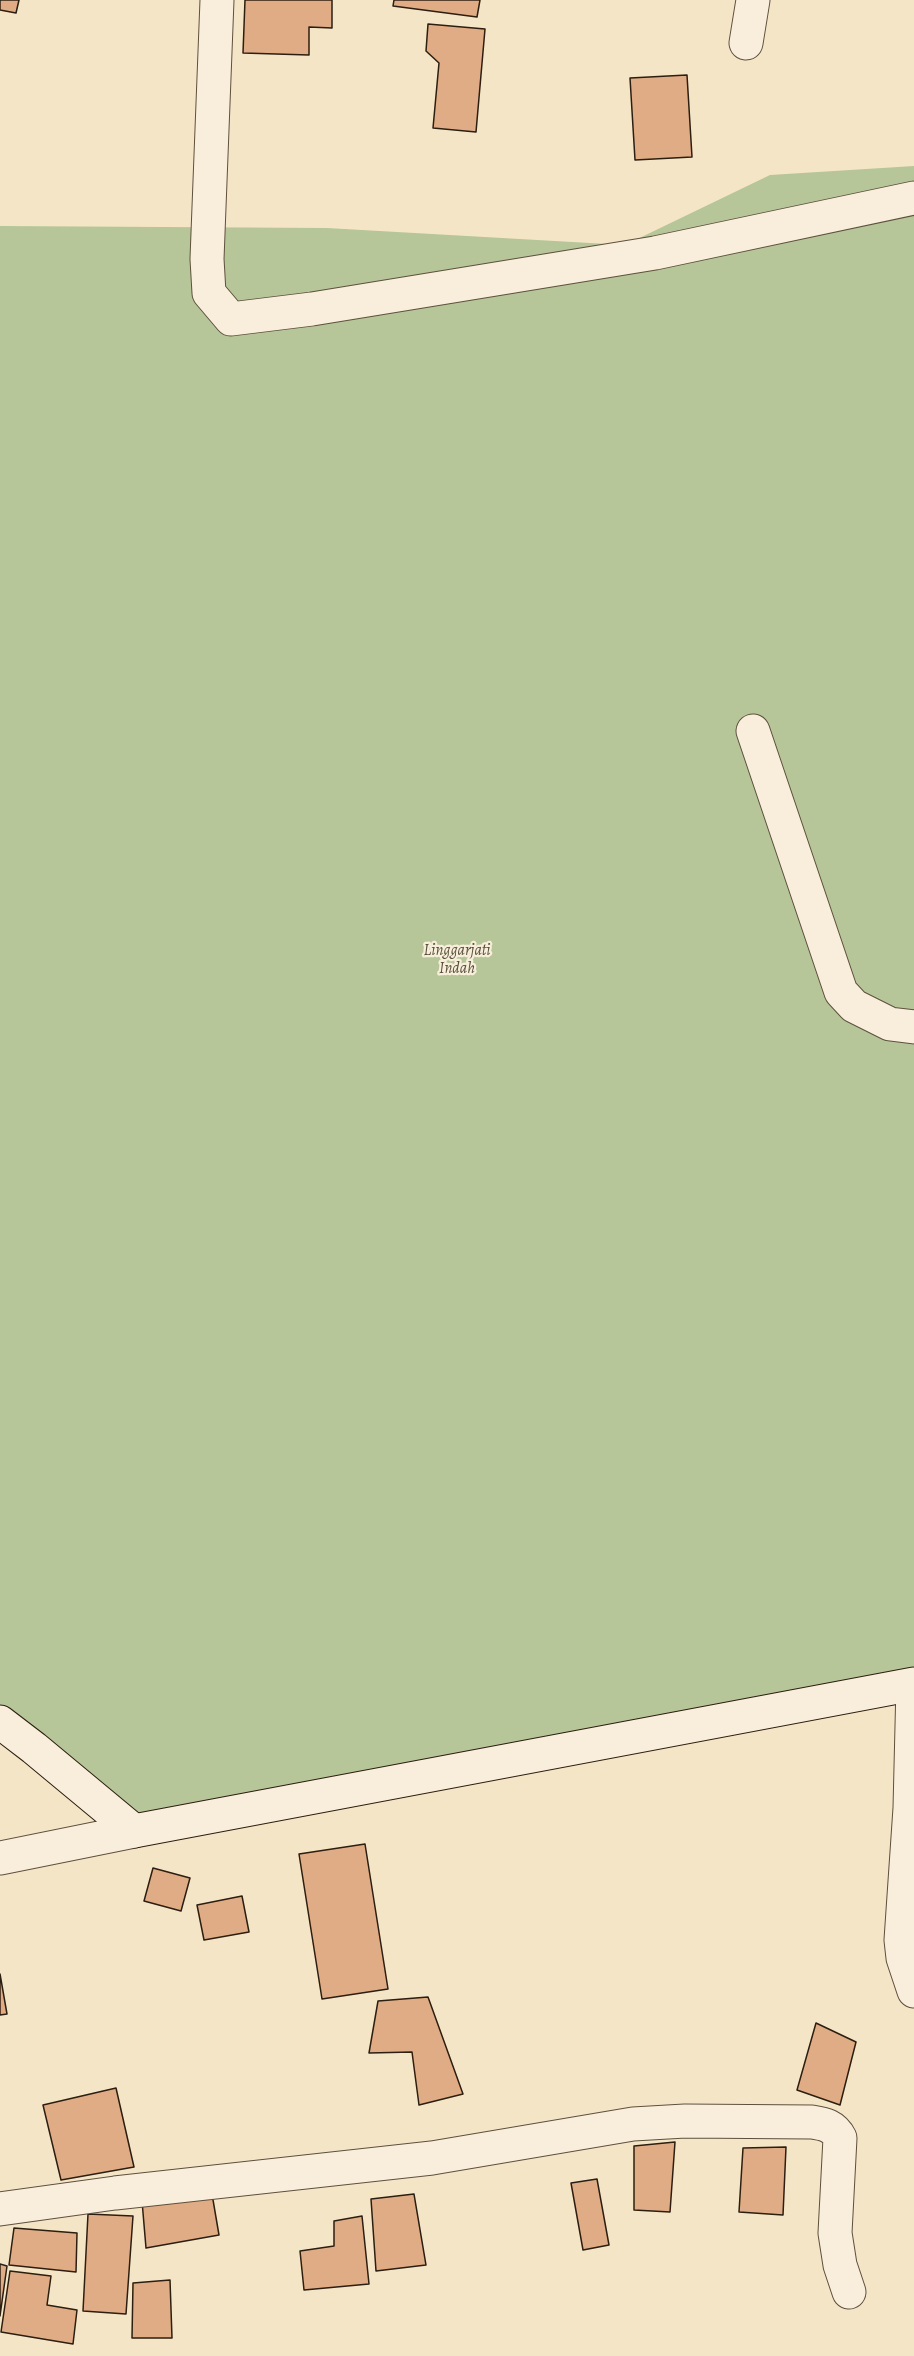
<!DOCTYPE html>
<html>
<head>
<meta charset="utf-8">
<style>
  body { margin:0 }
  canvas { display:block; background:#f4e5c7 }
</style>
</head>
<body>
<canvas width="914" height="2356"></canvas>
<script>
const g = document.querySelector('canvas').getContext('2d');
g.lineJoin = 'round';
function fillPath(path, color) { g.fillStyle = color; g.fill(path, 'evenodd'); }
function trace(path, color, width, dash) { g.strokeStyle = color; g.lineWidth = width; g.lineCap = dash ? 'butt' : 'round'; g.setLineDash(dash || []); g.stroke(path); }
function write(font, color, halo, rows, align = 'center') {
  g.font = font + ' Alegreya,serif'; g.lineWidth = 4.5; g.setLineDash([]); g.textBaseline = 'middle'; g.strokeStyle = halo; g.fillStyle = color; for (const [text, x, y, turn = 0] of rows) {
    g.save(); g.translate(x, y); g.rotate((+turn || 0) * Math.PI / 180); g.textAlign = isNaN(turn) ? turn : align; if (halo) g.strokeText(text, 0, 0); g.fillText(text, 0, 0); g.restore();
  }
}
const green = new Path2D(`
  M914,166v1509l-756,153 -158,-118v-1484l327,2 298,17 145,-70z`);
const building = new Path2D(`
  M0,0h19l-3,13 -16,-3z
  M245,0h87v28l-23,-1v28l-66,-2z
  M394,0h86l-3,17 -84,-11z
  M428,24l57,5 -9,103 -43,-4 6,-65 -13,-12z
  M687,75l5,82 -57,3 -5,-82z
  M365,1844l23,145 -66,10 -23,-145z
  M153,1868l37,10 -9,33 -37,-10z
  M242,1896l7,36 -45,8 -7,-35z
  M0,1974l7,40 -7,1z
  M428,1997l35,97 -44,11 -7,-53 -43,1 9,-52z
  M816,2023l40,19 -16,63 -43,-15z
  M116,2088l18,79 -73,13 -18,-75z
  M675,2142l-5,70 -36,-2v-64z
  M786,2147l-3,68 -44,-3 4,-64z
  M597,2179l12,66 -26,5 -12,-67z
  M212,2194l7,41 -73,13 -4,-47z
  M414,2194l12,71 -50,6 -5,-72z
  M88,2214l45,2 -7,98 -43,-3z
  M362,2216l7,68 -65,6 -4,-39 34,-5v-25z
  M14,2228l63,5 -1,39 -67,-7z
  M0,2264l7,2 -7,50z
  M10,2271l41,5 -4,29 30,5 -4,34 -72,-12z
  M170,2280l2,58h-40l1,-55z`);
const street = new Path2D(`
  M217,0l-10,259 2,34 22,26 81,-10 343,-56 259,-55
  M746,43l7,-43
  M753,731l88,261 13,14 36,18 24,3
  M913,1685l-3,123 -9,132 2,18 11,33
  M0,1858l134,-27
  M0,2209l115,-16 317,-35 201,-34 52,-3 127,1c13,2 22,4 28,16l-5,95 5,32 9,27`);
const secondary = new Path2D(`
  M0,1722l34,26 100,83 780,-147`);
const parkNames = [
  ["Linggarjati",457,951],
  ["Indah",457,969]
];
fillPath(green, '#b6c699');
fillPath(building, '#e0ac85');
trace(building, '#2c1e10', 1.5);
trace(street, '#5e503e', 35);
trace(secondary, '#2c1e10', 35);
trace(street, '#f8eedb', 33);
trace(secondary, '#f8eedb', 33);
write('italic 16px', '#555039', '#f8eedb', parkNames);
</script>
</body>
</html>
